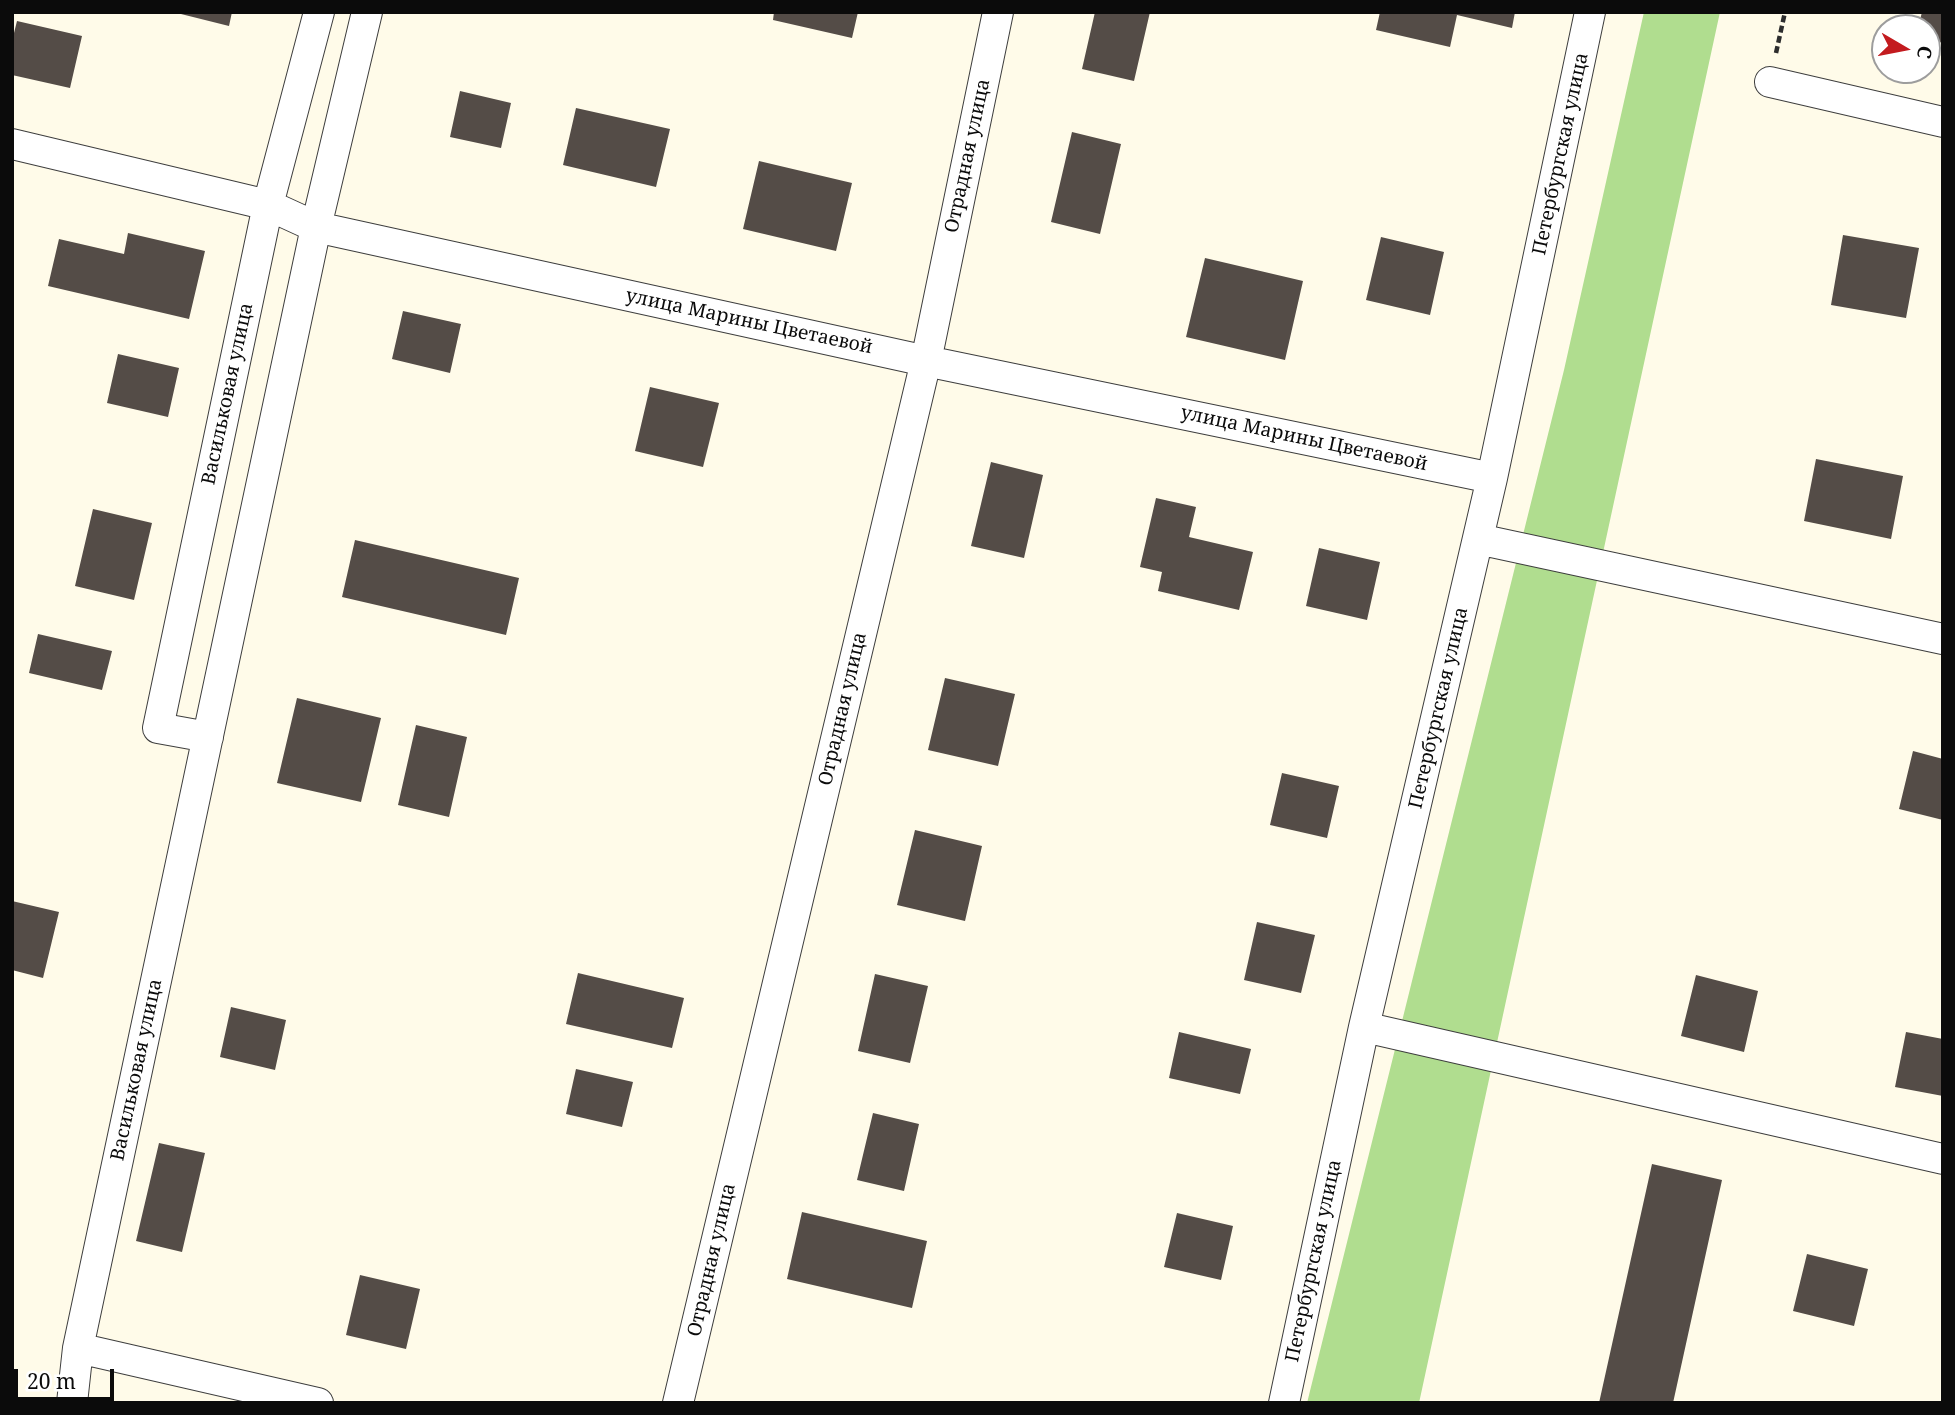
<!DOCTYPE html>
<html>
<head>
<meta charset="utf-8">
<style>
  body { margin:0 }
  #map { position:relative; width:1955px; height:1415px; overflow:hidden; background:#fffbe9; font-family:"Noto Serif",serif }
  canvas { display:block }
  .frame { position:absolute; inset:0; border:14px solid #0b0b0b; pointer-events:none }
  .north { position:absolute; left:1871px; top:14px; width:70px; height:70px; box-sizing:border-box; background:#fff; border:2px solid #9d9d9d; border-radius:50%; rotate:100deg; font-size:19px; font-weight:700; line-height:28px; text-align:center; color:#0b0b0b }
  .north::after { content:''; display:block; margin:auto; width:24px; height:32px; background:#c31b1f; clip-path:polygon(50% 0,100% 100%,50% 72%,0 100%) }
  .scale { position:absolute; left:14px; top:1369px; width:100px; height:32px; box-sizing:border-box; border:4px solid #0b0b0b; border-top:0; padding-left:9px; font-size:21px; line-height:24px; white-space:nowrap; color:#0b0b0b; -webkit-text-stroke:5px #fff; paint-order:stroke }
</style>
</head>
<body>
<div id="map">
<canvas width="1955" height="1415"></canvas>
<div class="frame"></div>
<div class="north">С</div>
<div class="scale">20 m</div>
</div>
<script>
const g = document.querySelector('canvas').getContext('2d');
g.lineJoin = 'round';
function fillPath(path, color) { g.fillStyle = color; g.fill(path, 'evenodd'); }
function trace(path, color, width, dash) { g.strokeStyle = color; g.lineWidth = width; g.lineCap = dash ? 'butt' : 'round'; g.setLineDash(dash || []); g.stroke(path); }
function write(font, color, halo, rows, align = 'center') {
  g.font = font + ' "Noto Serif",serif'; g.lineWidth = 7; g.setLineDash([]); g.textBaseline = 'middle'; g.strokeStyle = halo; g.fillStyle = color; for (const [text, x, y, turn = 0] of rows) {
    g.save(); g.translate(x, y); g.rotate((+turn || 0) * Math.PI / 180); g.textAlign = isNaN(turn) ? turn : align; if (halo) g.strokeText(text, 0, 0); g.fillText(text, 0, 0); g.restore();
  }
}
const forest = new Path2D(`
  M1644,12h76l-301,1391h-112l257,-1033z`);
const building = new Path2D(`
  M173,12h59l-3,14z
  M774,12h84l-6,26 -79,-18z
  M1095,12h55l-16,69 -52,-12z
  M1380,12h135l-3,16 -55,-13 -7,32 -74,-17z
  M1922,12h21v31l-16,-4v-11h-9z
  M17,21l65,15 -12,52 -58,-13v-34z
  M460,91l51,12 -10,45 -51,-11z
  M576,108l94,21 -14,58 -93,-22z
  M1072,132l49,12 -21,90 -49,-12z
  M759,161l93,22 -16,68 -93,-22z
  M128,233l77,18 -16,68 -141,-33 11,-47 65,15z
  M1843,235l76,13 -13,70 -75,-13z
  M1381,237l63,15 -14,63 -64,-15z
  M1205,258l98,23 -18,79 -99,-23z
  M403,311l58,13 -11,49 -58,-14z
  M118,354l61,14 -11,49 -61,-14z
  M650,387l69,16 -16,64 -68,-16z
  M1816,459l87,17 -12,63 -87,-18z
  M991,462l52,13 -19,83 -53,-12z
  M1156,498l40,9 -7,30 64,15 -14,58 -81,-19 4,-19 -22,-5z
  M93,509l59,14 -18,77 -59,-14z
  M355,540l164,38 -13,57 -164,-38z
  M1319,548l61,14 -13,58 -61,-14z
  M38,634l74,17 -10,39 -73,-17z
  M945,678l70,16 -17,72 -70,-16z
  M297,698l84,20 -20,84 -84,-19z
  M416,725l51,12 -18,80 -51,-12z
  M1913,751l30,8v61l-44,-11z
  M1282,773l57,13 -12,52 -57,-13z
  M915,830l67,16 -17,75 -68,-16z
  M12,901l47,11 -16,66 -31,-8z
  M1257,922l58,13 -14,58 -57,-13z
  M578,973l106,25 -12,50 -106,-24z
  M875,974l53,12 -18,77 -52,-12z
  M1696,975l62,16 -14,61 -63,-16z
  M231,1007l55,13 -11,50 -55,-13z
  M1179,1032l72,17 -11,45 -71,-16z
  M1906,1032l37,7v57l-48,-9z
  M576,1069l57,13 -11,45 -56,-13z
  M873,1113l46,11 -15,67 -47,-11z
  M159,1143l46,10 -23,99 -46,-11z
  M1652,1164l70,16 -49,223h-74z
  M802,1212l125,29 -15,67 -125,-29z
  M1177,1213l56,13 -12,54 -57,-13z
  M1807,1254l61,15 -14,57 -61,-15z
  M360,1275l60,14 -14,60 -60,-14z`);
const path = new Path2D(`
  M1776,53l9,-41`);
const street = new Path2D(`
  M1770,82l173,40
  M12,144l256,61 48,22 610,134 566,117
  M1478,539l465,100
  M208,737l-50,-9 110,-523 51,-193
  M1364,1027l579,132
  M78,1348l240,55
  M72,1403l6,-55 238,-1121 51,-215
  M678,1403l248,-1042 72,-349
  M1284,1403l80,-376 128,-549 98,-466`);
const streetNames = [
  ["Петербургская улица",1561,154,-78],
  ["Отрадная улица",968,156,-78],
  ["улица Марины Цветаевой",749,322,12],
  ["Васильковая улица",228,394,-78],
  ["улица Марины Цветаевой",1304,439,12],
  ["Петербургская улица",1439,708,-77],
  ["Отрадная улица",843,709,-77],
  ["Васильковая улица",137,1070,-78],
  ["Отрадная улица",712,1260,-77],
  ["Петербургская улица",1314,1261,-78]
];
fillPath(forest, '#b0dd8f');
fillPath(building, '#544c47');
trace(street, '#3e3e3e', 32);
trace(path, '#2d2d2d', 4.5, [7, 3.5]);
trace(street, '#fff', 30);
write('19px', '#0b0b0b', '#fff', streetNames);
</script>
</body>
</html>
